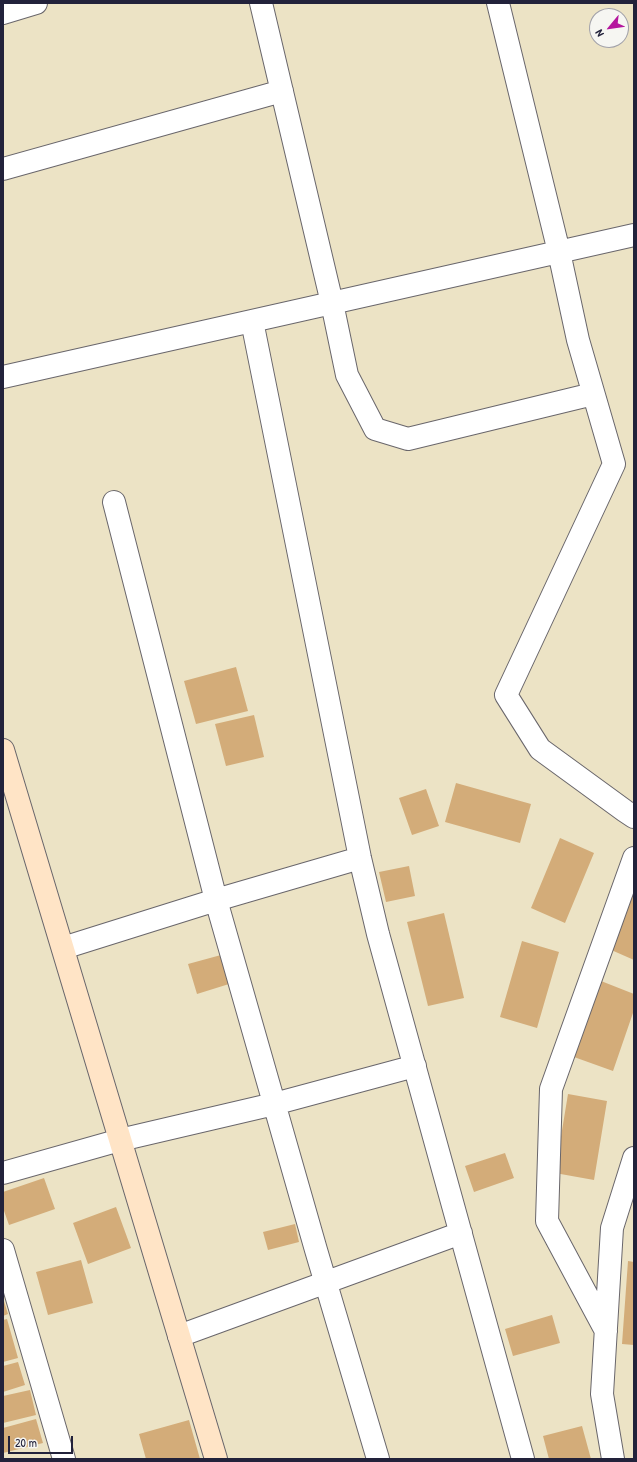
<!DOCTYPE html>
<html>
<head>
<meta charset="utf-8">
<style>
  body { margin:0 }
  #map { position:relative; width:637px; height:1462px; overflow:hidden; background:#ece3c5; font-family:"Patrick Hand",sans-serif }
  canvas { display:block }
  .frame { position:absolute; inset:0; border:4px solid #22223b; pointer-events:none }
  .north { position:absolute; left:589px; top:8px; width:40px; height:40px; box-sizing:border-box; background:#f6f6f2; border:1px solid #a1a1a9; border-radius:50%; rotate:241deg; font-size:11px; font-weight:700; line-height:16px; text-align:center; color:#22223b }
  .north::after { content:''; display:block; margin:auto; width:14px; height:18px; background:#b5179e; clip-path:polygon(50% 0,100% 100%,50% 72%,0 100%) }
  .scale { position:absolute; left:8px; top:1436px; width:65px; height:18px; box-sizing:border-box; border:2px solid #22223b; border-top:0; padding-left:5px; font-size:12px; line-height:14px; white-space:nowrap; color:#22223b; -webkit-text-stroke:3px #f6f6f2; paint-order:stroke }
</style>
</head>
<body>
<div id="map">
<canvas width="637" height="1462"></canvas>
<div class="frame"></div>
<div class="north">N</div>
<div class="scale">20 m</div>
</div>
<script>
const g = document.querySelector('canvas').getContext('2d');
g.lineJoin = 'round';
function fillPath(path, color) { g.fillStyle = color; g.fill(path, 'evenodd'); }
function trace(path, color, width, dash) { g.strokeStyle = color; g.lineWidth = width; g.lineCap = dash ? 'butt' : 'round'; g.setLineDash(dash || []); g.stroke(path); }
const building = new Path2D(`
  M236,667l12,44 -52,13 -12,-43z
  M254,715l10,42 -38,9 -11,-42z
  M456,783l75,21 -11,39 -75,-21z
  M426,789l13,37 -27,9 -13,-37z
  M560,838l34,15 -29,70 -34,-15z
  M409,866l6,30 -29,6 -7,-30z
  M634,891v69l-25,-11z
  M444,913l20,85 -36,8 -21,-84z
  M522,941l37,11 -22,76 -37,-11z
  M221,955l8,29 -32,10 -9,-30z
  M601,981l33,13v16l-21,61 -39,-14z
  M568,1094l39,7 -13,79 -39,-7z
  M505,1153l9,25 -40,14 -9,-26z
  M44,1178l11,31 -46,16 -6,-17v-16z
  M116,1207l15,41 -43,16 -15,-41z
  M295,1224l4,18 -31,8 -5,-18z
  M81,1260l12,43 -45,12 -12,-43z
  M628,1261l6,1v83l-12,-1z
  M3,1298l5,16 -5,2z
  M552,1315l8,28 -47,13 -8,-27z
  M7,1319l11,39 -15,4v-42z
  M18,1362l7,23 -22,7v-26z
  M30,1390l6,25 -33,8v-27z
  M36,1419l7,24 -40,10v-25z
  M189,1420l11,39h-54l-7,-25z
  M582,1426l9,33h-42l-6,-23z`);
const street = new Path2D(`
  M261,3l71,300 15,72 28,54 33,10 185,-45
  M498,3l61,249 19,88 36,124 -108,231 34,54 85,62 9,6
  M3,13l33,-10
  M3,169l279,-78
  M252,321l108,537 18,76 145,525
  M3,377l631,-142
  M114,502l102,398 100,350 62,209
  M63,948l153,-48 144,-42
  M3,1173l117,-33 154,-36 141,-38
  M3,1250l61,209
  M606,1331l-59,-110 4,-132 83,-231
  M179,1336l282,-103
  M613,1459l-11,-65 10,-166 22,-70`);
const secondary = new Path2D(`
  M3,750l213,709`);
fillPath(building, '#d3ac79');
trace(street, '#69666b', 24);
trace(secondary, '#69666b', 24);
trace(street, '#fff', 22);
trace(secondary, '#ffe4c6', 22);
</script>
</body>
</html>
